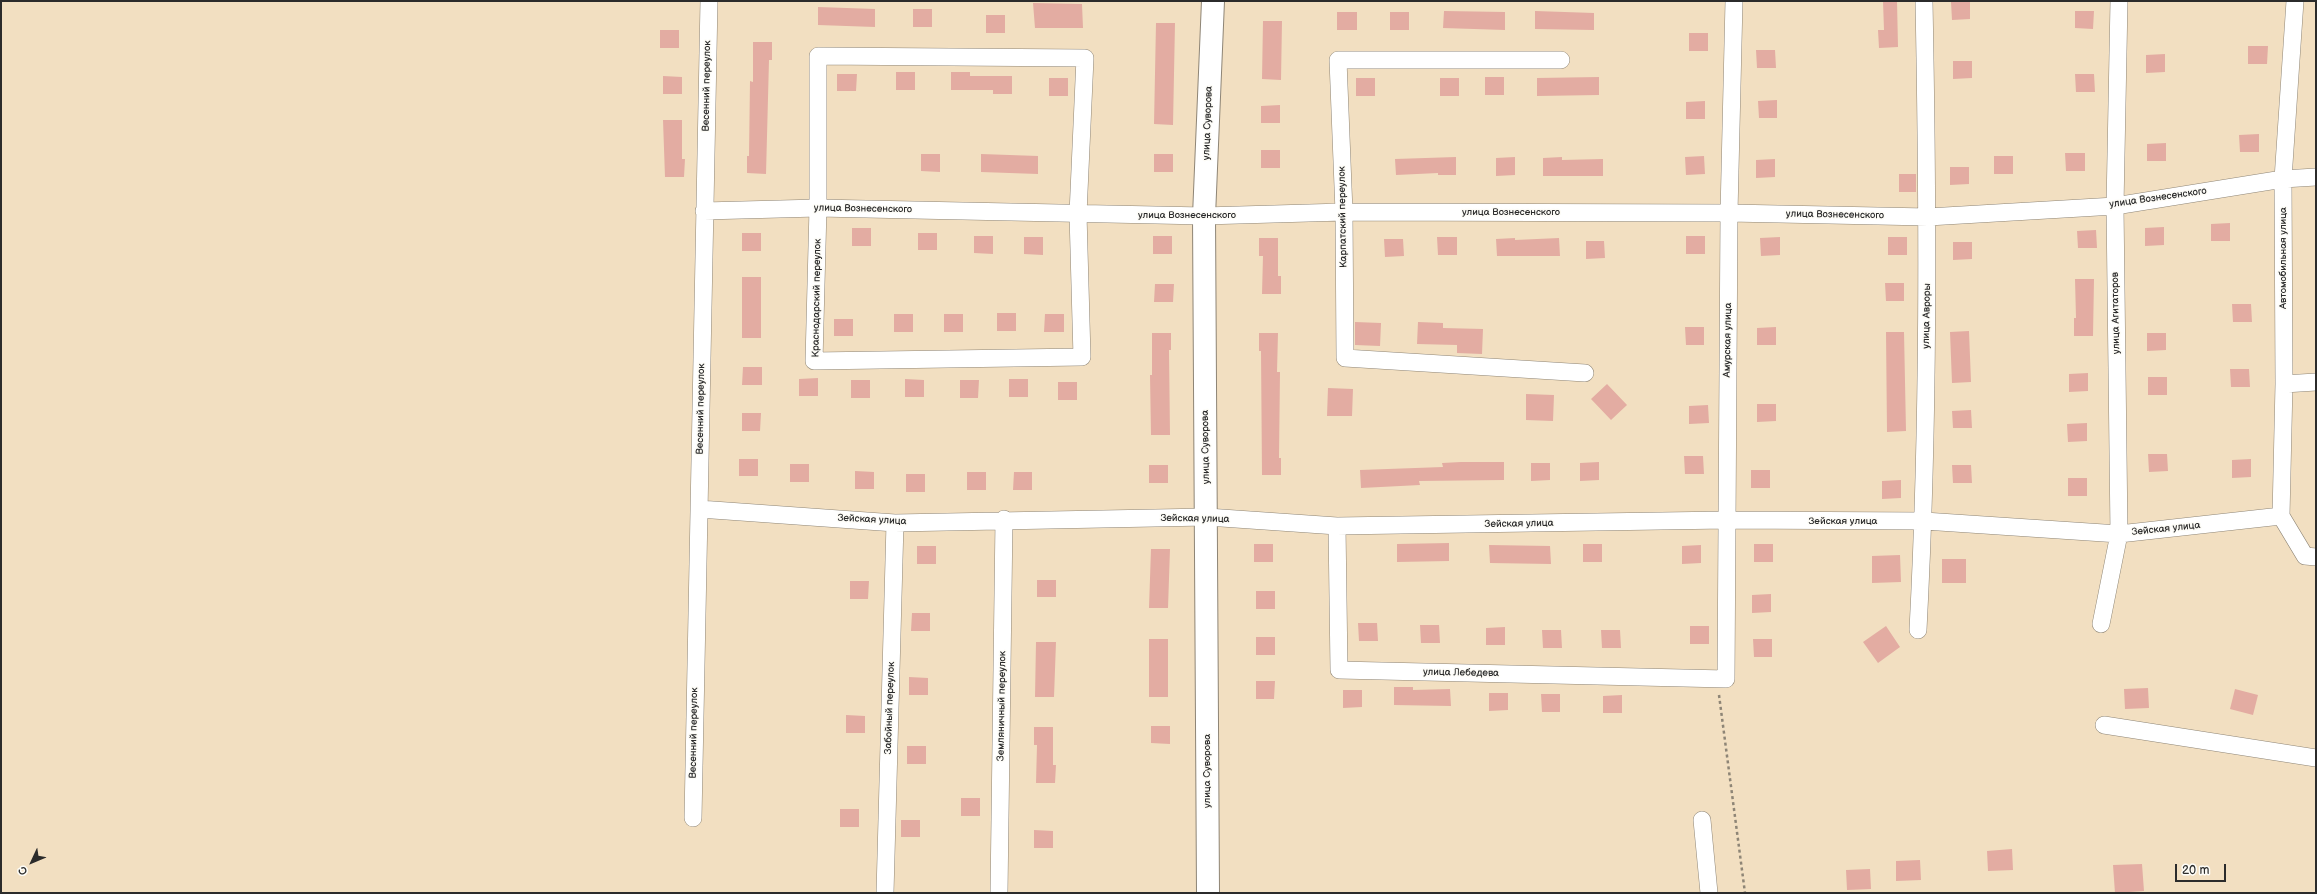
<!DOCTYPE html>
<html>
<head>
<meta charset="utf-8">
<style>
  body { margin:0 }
  #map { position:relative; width:2317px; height:894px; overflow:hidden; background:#f2dfc1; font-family:"Balsamiq Sans",sans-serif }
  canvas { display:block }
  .frame { position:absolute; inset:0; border:2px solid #2b2b2b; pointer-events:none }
  .north { position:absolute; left:12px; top:842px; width:40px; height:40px; -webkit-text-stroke:3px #fdfcf7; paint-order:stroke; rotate:226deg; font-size:11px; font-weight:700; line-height:16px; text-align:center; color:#2b2b2b }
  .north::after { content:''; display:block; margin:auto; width:14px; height:18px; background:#2b2b2b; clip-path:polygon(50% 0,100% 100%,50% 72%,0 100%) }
  .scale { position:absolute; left:2175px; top:864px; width:51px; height:18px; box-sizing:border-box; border:2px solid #2b2b2b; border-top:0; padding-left:5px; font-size:12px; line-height:14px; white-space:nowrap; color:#2b2b2b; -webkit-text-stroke:3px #fdfcf7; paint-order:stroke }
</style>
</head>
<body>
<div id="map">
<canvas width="2317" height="894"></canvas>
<div class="frame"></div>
<div class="north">С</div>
<div class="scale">20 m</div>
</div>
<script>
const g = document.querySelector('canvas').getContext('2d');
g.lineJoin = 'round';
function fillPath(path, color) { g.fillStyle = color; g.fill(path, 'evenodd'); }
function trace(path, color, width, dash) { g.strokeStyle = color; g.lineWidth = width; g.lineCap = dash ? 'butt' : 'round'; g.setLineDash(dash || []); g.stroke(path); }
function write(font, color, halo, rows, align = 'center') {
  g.font = font + ' "Balsamiq Sans",sans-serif'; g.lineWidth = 3; g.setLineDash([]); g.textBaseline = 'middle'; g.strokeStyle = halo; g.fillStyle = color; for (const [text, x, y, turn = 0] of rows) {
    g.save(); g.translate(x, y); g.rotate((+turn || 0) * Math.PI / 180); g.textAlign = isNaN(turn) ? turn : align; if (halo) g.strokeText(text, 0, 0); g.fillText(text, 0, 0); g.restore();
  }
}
const building = new Path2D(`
  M1883,1h14l1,46 -19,1 -1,-18h6z
  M1951,2h19v17l-18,1z
  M1033,3l49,1 1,24h-48z
  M818,7l57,2v18l-57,-2z
  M913,9h19v18h-19z
  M1444,11l61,1v18l-62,-2z
  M1535,11l59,2v17l-59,-1z
  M2075,11h19l-1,18 -18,-1z
  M1337,12h20v18h-20z
  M1390,12h19v18h-19z
  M986,15h19v18h-19z
  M1263,21h19l-1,59 -19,-1z
  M1156,23h19l-2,102 -19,-1z
  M660,30h19v18h-19z
  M1689,33h19v18h-19z
  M753,42h19v18h-3l-3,114 -19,-1v-17h2l1,-75 3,1z
  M2248,46h20l-1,18h-19z
  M1756,50h19l1,18h-19z
  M2165,54v18l-19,1v-18z
  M1953,61h19v17l-19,1z
  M896,72h19v18h-19z
  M951,72h19v4h42v18h-19v-4h-42z
  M837,74h20l-1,17h-19z
  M2075,74h19l1,18h-19z
  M663,76l19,1v17h-19z
  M1485,77h19v18h-19z
  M1599,77v18l-62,1v-18z
  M1049,78h19v18h-19z
  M1356,78h19v18h-19z
  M1440,78h19v18h-19z
  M1777,100v18h-18l-1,-17z
  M1705,101v18h-19v-17z
  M1280,105v18h-19v-17z
  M663,120h19v39h3l-1,18h-19z
  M2259,134v18h-19l-1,-17z
  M2166,143v18h-19v-17z
  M1261,150h19v18h-19z
  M2065,153h20v18h-19z
  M921,154h19v18l-19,-1z
  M981,154l57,2v18l-57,-2z
  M1154,154h19v18h-19z
  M1704,156l1,18 -19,1 -1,-18z
  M1994,156h19v18h-19z
  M1456,157v18h-18v-2l-42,2 -1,-16z
  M1515,157v18l-19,1v-18z
  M1562,157v3l41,-1v17h-60v-18z
  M1775,159v18l-19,1v-18z
  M1950,167h19v17l-19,1z
  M1899,174h17v18h-17z
  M2230,223v18h-19v-17z
  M2164,227v18l-19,1v-18z
  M852,228h19v18h-19z
  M2096,230l1,18h-19l-1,-17z
  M742,233h19v18h-19z
  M918,233h19v17h-19z
  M974,236h19v18l-19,-1z
  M1153,236h19v18h-19z
  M1686,236h19v18h-19z
  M1024,237h19v18l-19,-1z
  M1437,237h20v18h-19z
  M1780,237v18l-19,1 -1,-18z
  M1888,237h19v18h-19z
  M1259,238h19v38h3v18h-19l1,-38h-4z
  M1515,238v2l44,-2 1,18h-63l-1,-17z
  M1384,239h19l1,17 -19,1z
  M1586,241h18l1,17 -19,1z
  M1953,242h19v17l-19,1z
  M742,277h19v61h-19z
  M2075,279h19l-1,57h-19v-18h2z
  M1885,283h19v18h-18z
  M1155,284h19l-1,18h-19z
  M2232,304h19l1,18h-19z
  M997,313h19v18h-19z
  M894,314h19v18h-19z
  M944,314h19v18h-19z
  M1045,314h19v18h-20z
  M834,319h19v17h-19z
  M1355,322l26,1 -1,23 -25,-1z
  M1418,322l25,1v5l40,1 -1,25 -25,-1v-8l-40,-1z
  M1685,327h19v18h-18z
  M1776,327v18h-19v-17z
  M1969,331l2,51 -19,1 -2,-51z
  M1886,332h18l2,99 -19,1z
  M1152,333h19v17h-2l1,85h-19l-1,-60h2z
  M1259,333h19l-1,39h3l-1,86h2v17h-19l-1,-124h-2z
  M2147,333h19v17l-19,1z
  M743,367h19v18h-20z
  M2230,369h19l1,18h-19z
  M2088,373v18l-19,1v-18z
  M2148,377h19v18h-19z
  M818,378v18h-19v-17z
  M905,379l19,1v17h-19z
  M1009,379h19v18h-19z
  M851,380h19v18h-19z
  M960,380h19l-1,18h-18z
  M1058,382h19v18h-19z
  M1607,384l20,21 -16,15 -20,-21z
  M1328,388l25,1 -1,27h-25z
  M1526,394l28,1 -1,26 -27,-1z
  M1757,404h19v17l-19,1z
  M1708,405l1,18 -20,1v-18z
  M1971,410l1,18h-19l-1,-17z
  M742,413h19l-1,18h-18z
  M2087,423v18l-19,1 -1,-18z
  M2148,454h19l1,17 -19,1z
  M1684,456h19l1,18h-19z
  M739,459h19v17h-19z
  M2251,459v18l-19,1v-18z
  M1461,462h43v18l-85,1 1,4 -59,3 -1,-18 83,-3 -1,-4z
  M1599,462v18l-19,1v-18z
  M1531,463h19v17l-19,1z
  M790,464h19v18h-19z
  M1149,465h19v18h-19z
  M1952,465h19l1,18h-19z
  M1751,470h19v18h-19z
  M855,471l19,1v17h-19z
  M967,472h19v18h-19z
  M1014,472h18v18h-19z
  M906,474h19v18h-19z
  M2068,478h19v18h-19z
  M1901,480v18l-19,1v-18z
  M1449,543v18l-52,1v-18z
  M1254,544h19v18h-19z
  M1583,544h19v18h-19z
  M1754,544h19v18h-19z
  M1489,545l61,1 1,18 -61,-1z
  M1701,545v18l-19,1v-18z
  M917,546h19v18h-19z
  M1151,549h19l-2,59h-19z
  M1900,555l1,27 -29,1v-27z
  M1942,559h24v24h-24z
  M1037,580h19v17h-19z
  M850,581h19l-1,18h-18z
  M1256,591h19v18h-19z
  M1771,594v18l-19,1v-18z
  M912,613h18v18h-19z
  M1358,623h19l1,18h-19z
  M1420,625h19l1,18h-19z
  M1690,626h19v18h-19z
  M1886,626l14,21 -22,16 -15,-21z
  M1505,627v18h-19v-17z
  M1542,630h19l1,18h-19z
  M1601,630h19l1,18h-19z
  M1256,637h19v18h-19z
  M1149,639h19v58h-19z
  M1753,639h19v18h-18z
  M1036,642h20l-2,55h-19z
  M909,677l19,1v17h-19z
  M1256,681h19l-1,18h-18z
  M1394,687h19v3l37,-1 1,17 -57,-1z
  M2148,688l1,20 -24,1 -1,-20z
  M2235,689l23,6 -5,20 -23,-6z
  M1343,690h19v17l-19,1z
  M1489,693h19v17l-19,1z
  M1541,694h19v18h-18z
  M1622,695v18h-19v-17z
  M846,715l19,1v17h-19z
  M1151,726h19v18l-19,-1z
  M1034,727h19v38h3l-1,18h-19l1,-38h-3z
  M907,746h19v18h-19z
  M961,798h19v18h-19z
  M840,809h19v18h-19z
  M901,820h19v17h-19z
  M1034,830l19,1v17h-19z
  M2012,849l1,21 -25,1 -1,-20z
  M1920,860l1,20 -25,1v-20z
  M2142,864l2,27 -29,2 -2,-28z
  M1870,869l1,20 -24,1 -1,-20z`);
const path = new Path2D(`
  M1719,695l26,198`);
const street = new Path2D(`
  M818,56l267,2 -7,156 4,143 -268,4 4,-153z
  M1561,60h-223l6,152 1,146 240,15
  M704,211l114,-3 386,8 140,-4 385,1 199,4 187,-11 168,-27 33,-2
  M2284,384l32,-2
  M699,509l196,14 312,-6 130,9 389,-6 198,1 195,13 162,-18 24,40 11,1
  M2281,516l3,-132 -1,-205 12,-178
  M1337,526l2,144 387,9 3,-466 5,-212
  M2101,624l18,-90 -4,-328 4,-205
  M1918,630c11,-210 10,-419 6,-629
  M2104,725l212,33
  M693,818l16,-817
  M1702,820l7,73
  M885,893l10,-370
  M999,893l5,-374`);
const primary = new Path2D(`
  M1208,893l-4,-677 9,-215`);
const streetNames = [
  ["Весенний переулок",707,86,-89],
  ["улица Суворова",1208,123,-88],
  ["улица Вознесенского",2158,198,-8],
  ["улица Вознесенского",863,209,1],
  ["улица Вознесенского",1511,212],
  ["улица Вознесенского",1187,215],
  ["улица Вознесенского",1835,215,1],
  ["Карпатский переулок",1343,217,-91],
  ["Автомобильная улица",2283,258,-90],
  ["Краснодарский переулок",817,298,-89],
  ["улица Агитаторов",2116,313,-91],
  ["улица Авроры",1927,316,-89],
  ["Амурская улица",1728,340,-89],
  ["Весенний переулок",701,409,-89],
  ["улица Суворова",1206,447,-91],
  ["Зейская улица",1195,519,1],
  ["Зейская улица",872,520,3],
  ["Зейская улица",1843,521],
  ["Зейская улица",1519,524,-1],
  ["Зейская улица",2166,529,-6],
  ["улица Лебедева",1461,673,1],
  ["Земляничный переулок",1002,706,-89],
  ["Забойный переулок",890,708,-88],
  ["Весенний переулок",694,733,-89],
  ["улица Суворова",1207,771,-90]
];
fillPath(building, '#e3aca2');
trace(street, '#8e8576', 18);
trace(primary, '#8e8576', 24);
trace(path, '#8e8576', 2.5, [3, 3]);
trace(street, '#fff', 17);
trace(primary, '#fff', 22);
write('10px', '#2b2b2b', '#fdfcf7', streetNames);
</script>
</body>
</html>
